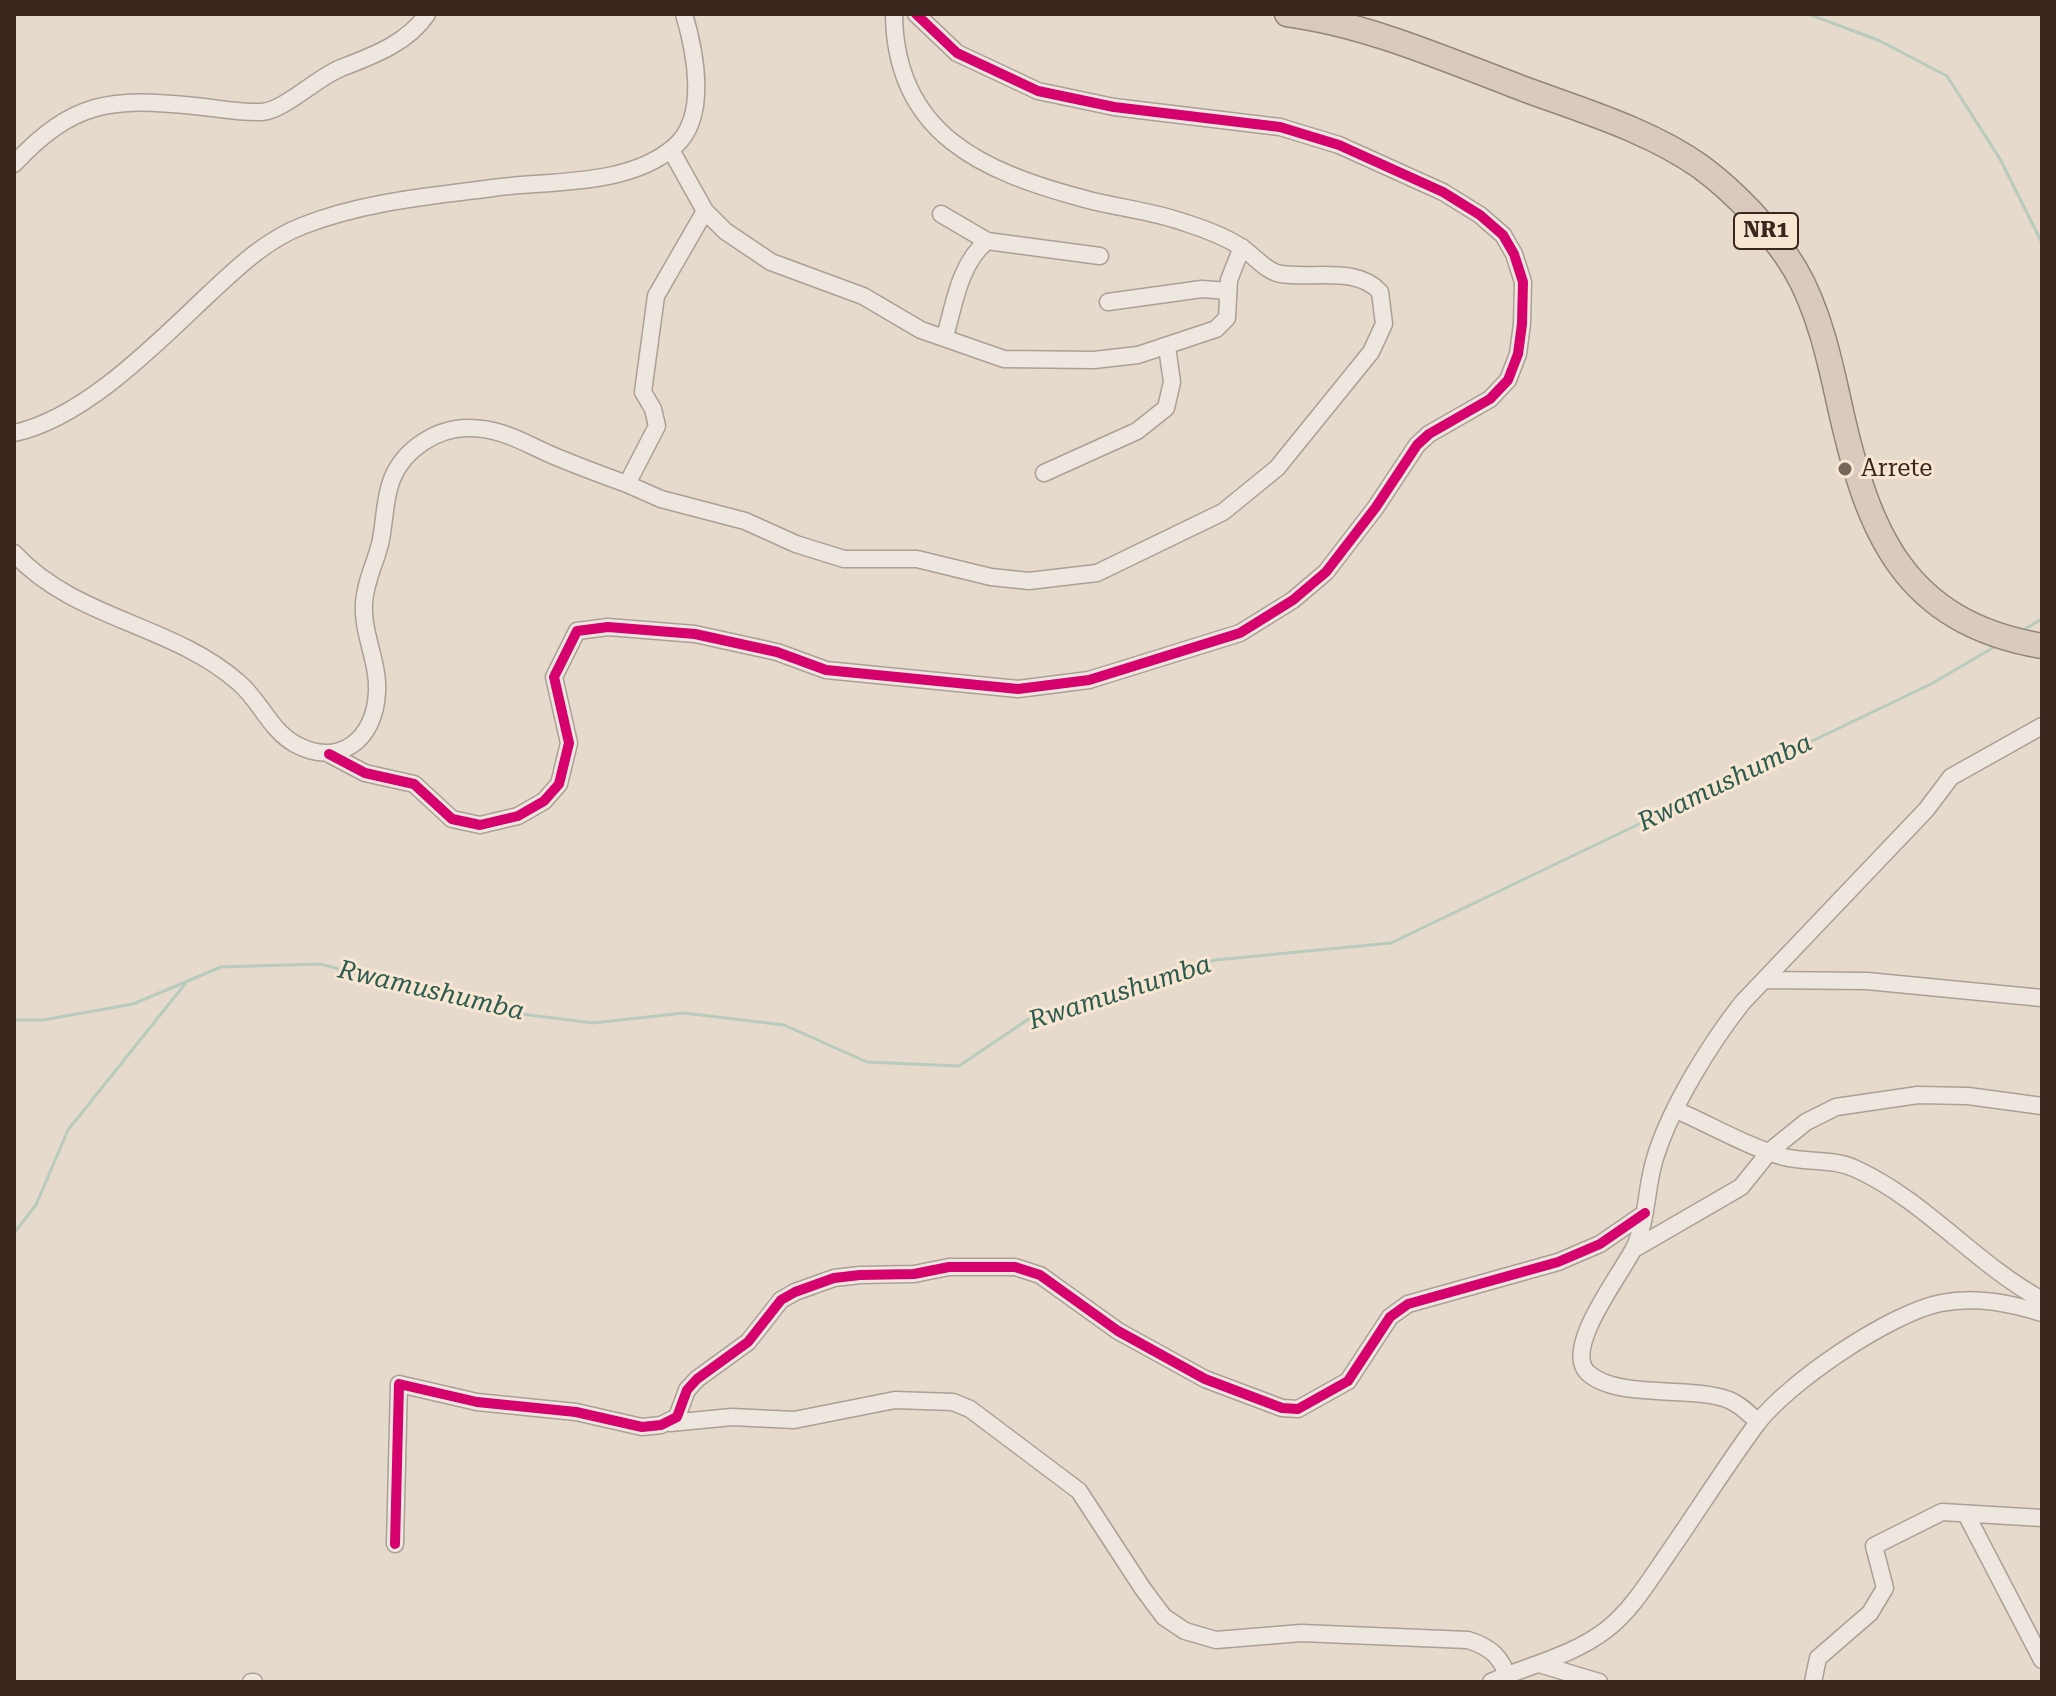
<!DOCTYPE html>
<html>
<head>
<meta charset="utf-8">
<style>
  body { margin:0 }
  #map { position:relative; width:2056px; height:1696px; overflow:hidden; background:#e6dacc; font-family:"Roboto Serif",serif }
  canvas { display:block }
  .frame { position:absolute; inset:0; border:16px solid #3b261d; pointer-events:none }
</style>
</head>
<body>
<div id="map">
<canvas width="2056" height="1696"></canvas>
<div class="frame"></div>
</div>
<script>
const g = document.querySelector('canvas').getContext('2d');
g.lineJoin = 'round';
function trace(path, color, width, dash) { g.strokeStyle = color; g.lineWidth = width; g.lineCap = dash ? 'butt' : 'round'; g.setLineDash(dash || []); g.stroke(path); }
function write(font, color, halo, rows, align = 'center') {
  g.font = font + ' "Roboto Serif",serif'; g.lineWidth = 6; g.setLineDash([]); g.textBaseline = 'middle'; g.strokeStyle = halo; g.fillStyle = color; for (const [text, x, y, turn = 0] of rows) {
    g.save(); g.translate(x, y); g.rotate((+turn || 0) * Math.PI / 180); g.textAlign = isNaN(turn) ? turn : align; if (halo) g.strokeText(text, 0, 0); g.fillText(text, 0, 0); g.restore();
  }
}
const stream = new Path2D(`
  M1808,14l70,26 69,36 53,83 42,84
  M2023,630l19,-11
  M14,1020h29l90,-16 88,-37 99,-3 178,47 95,12 91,-10 100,12 83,37 92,4 68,-46 188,-60 176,-17 540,-259 65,-38
  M14,1233l22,-28 32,-75 117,-146`);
const minor = new Path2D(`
  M671,150l34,61 -49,85 -13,96 10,17 4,17 -30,58 34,15 84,22 51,23 48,15h73l74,18 38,4 68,-8 126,-61 54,-44 94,-116 13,-28 -4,-32c-23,-26 -68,-13 -99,-18 -15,-2 -27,-19 -40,-27 -17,-11 -36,-18 -55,-24 -33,-12 -68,-15 -101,-24 -102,-27 -190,-65 -191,-185
  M14,164c59,-63 97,-67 181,-58 22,2 44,7 67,6 23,-2 54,-34 79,-44 31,-12 67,-25 86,-54
  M705,211l20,20 46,31 92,34 58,34 83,29 90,1 44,-5 78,-26 11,-11 2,-38 13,-33
  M941,214l46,27
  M1108,302l94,-13 26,2
  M945,337c9,-33 15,-74 42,-96l113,15
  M14,433c71,-15 144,-91 196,-140 28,-26 56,-53 92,-67 60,-24 128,-30 191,-38 57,-8 134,-1 181,-41 35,-29 21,-96 10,-133
  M1044,473l93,-42 29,-23 6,-26 -5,-35
  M14,553c60,66 158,71 224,129 22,18 31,47 57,62 44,24 80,-4 82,-52 2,-29 -15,-58 -13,-89 1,-21 11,-39 16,-59 5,-21 4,-45 12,-65 12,-30 45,-51 76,-51 34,0 56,15 86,28 24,10 48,19 73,28
  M329,754l36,19 49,11 38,35 28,6 38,-9 26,-15 15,-17 10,-41 -15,-66 23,-46 31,-4 87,7 82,18 49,18 192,19 71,-9 151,-47 53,-33 33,-28 50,-65 41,-62 12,-11 61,-35 18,-19 10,-26 4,-30 1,-42 -9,-28 -11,-19 -23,-20 -37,-23 -104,-47 -59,-18 -166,-20 -76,-16 -81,-38 -41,-39
  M1766,980l101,1 175,17
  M1676,1110c35,15 72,37 108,47 24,6 49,1 72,12 70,32 118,94 186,131
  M1634,1249l107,-62 29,-36 36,-29 30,-15 82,-12 50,1 74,10
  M1758,1422c-9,-8 -18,-18 -29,-22 -38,-15 -111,0 -141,-27 -27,-25 37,-103 48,-129 12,-28 10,-60 20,-89 16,-50 54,-111 86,-152l184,-193 25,-33 91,-51
  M670,1423l62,-6 62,3 101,-20 58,2 17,7 109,82 64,98 21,28 21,14 31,9 85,-7 167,7c23,7 35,18 41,42
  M1966,1514l76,146
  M395,1544l4,-160 78,18 99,10 66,15 19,-2 16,-8 10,-27 10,-11 51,-37 33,-42 14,-8 39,-14 26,-3 54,-1 35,-7h66l25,8 78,56 87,48 77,29 16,1 50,-28 42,-64 18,-13 150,-42 42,-18 45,-31
  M1539,1664l60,18
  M251,1682h3
  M1491,1682c38,-17 81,-26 115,-52 25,-19 43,-49 61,-75 30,-43 58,-88 89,-130 31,-42 134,-112 185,-122 35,-7 68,0 101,10
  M1813,1682l5,-24 52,-45 15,-25 -11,-42 68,-34 100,6`);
const highway = new Path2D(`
  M1287,14c82,11 160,46 237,75 59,22 125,41 177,78 35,26 71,64 94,102 24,41 35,92 45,138 28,125 63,215 202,239`);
const cycleway = new Path2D(`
  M329,754l36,19 49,11 38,35 28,6 38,-9 26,-15 15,-17 10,-41 -15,-66 23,-46 31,-4 87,7 82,18 49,18 192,19 71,-9 151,-47 53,-33 33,-28 50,-65 41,-62 12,-11 61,-35 18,-19 10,-26 4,-30 1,-42 -9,-28 -11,-19 -23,-20 -37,-23 -104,-47 -59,-18 -166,-20 -76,-16 -81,-38 -41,-39
  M395,1544l4,-160 78,18 99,10 66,15 19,-2 16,-8 10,-27 10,-11 51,-37 33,-42 14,-8 39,-14 26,-3 54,-1 35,-7h66l25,8 78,56 87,48 77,29 16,1 50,-28 42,-64 18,-13 150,-42 42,-18 45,-31`);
const markers = [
  [1845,469,8,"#77655a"]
];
const shields = [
  [1766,231,64]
];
const shieldNames = [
  ["NR1",1766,231]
];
const poiNames = [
  ["Arrete",1861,469]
];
const waterNames = [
  ["Rwamushumba",1725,783,-26],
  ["Rwamushumba",431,991,13],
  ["Rwamushumba",1120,993,-18]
];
trace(stream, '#b8cbbc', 3);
trace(minor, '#ab9f96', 19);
trace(highway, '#91857c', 27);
trace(minor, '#eee7df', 16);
trace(highway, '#dac9bd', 24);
trace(cycleway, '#d6006c', 10);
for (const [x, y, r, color] of markers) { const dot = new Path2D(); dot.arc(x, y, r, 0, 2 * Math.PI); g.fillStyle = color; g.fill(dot); trace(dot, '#f8e6d2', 3); }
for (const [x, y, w] of shields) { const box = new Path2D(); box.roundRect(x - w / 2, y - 18, w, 36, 6); g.fillStyle = '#f8e6d2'; g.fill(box); trace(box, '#3b261d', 2); }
write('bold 22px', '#3b261d', null, shieldNames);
write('24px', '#3b261d', '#f8e6d2', poiNames, 'left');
write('italic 26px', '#2b5c50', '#f8e6d2', waterNames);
</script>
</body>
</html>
